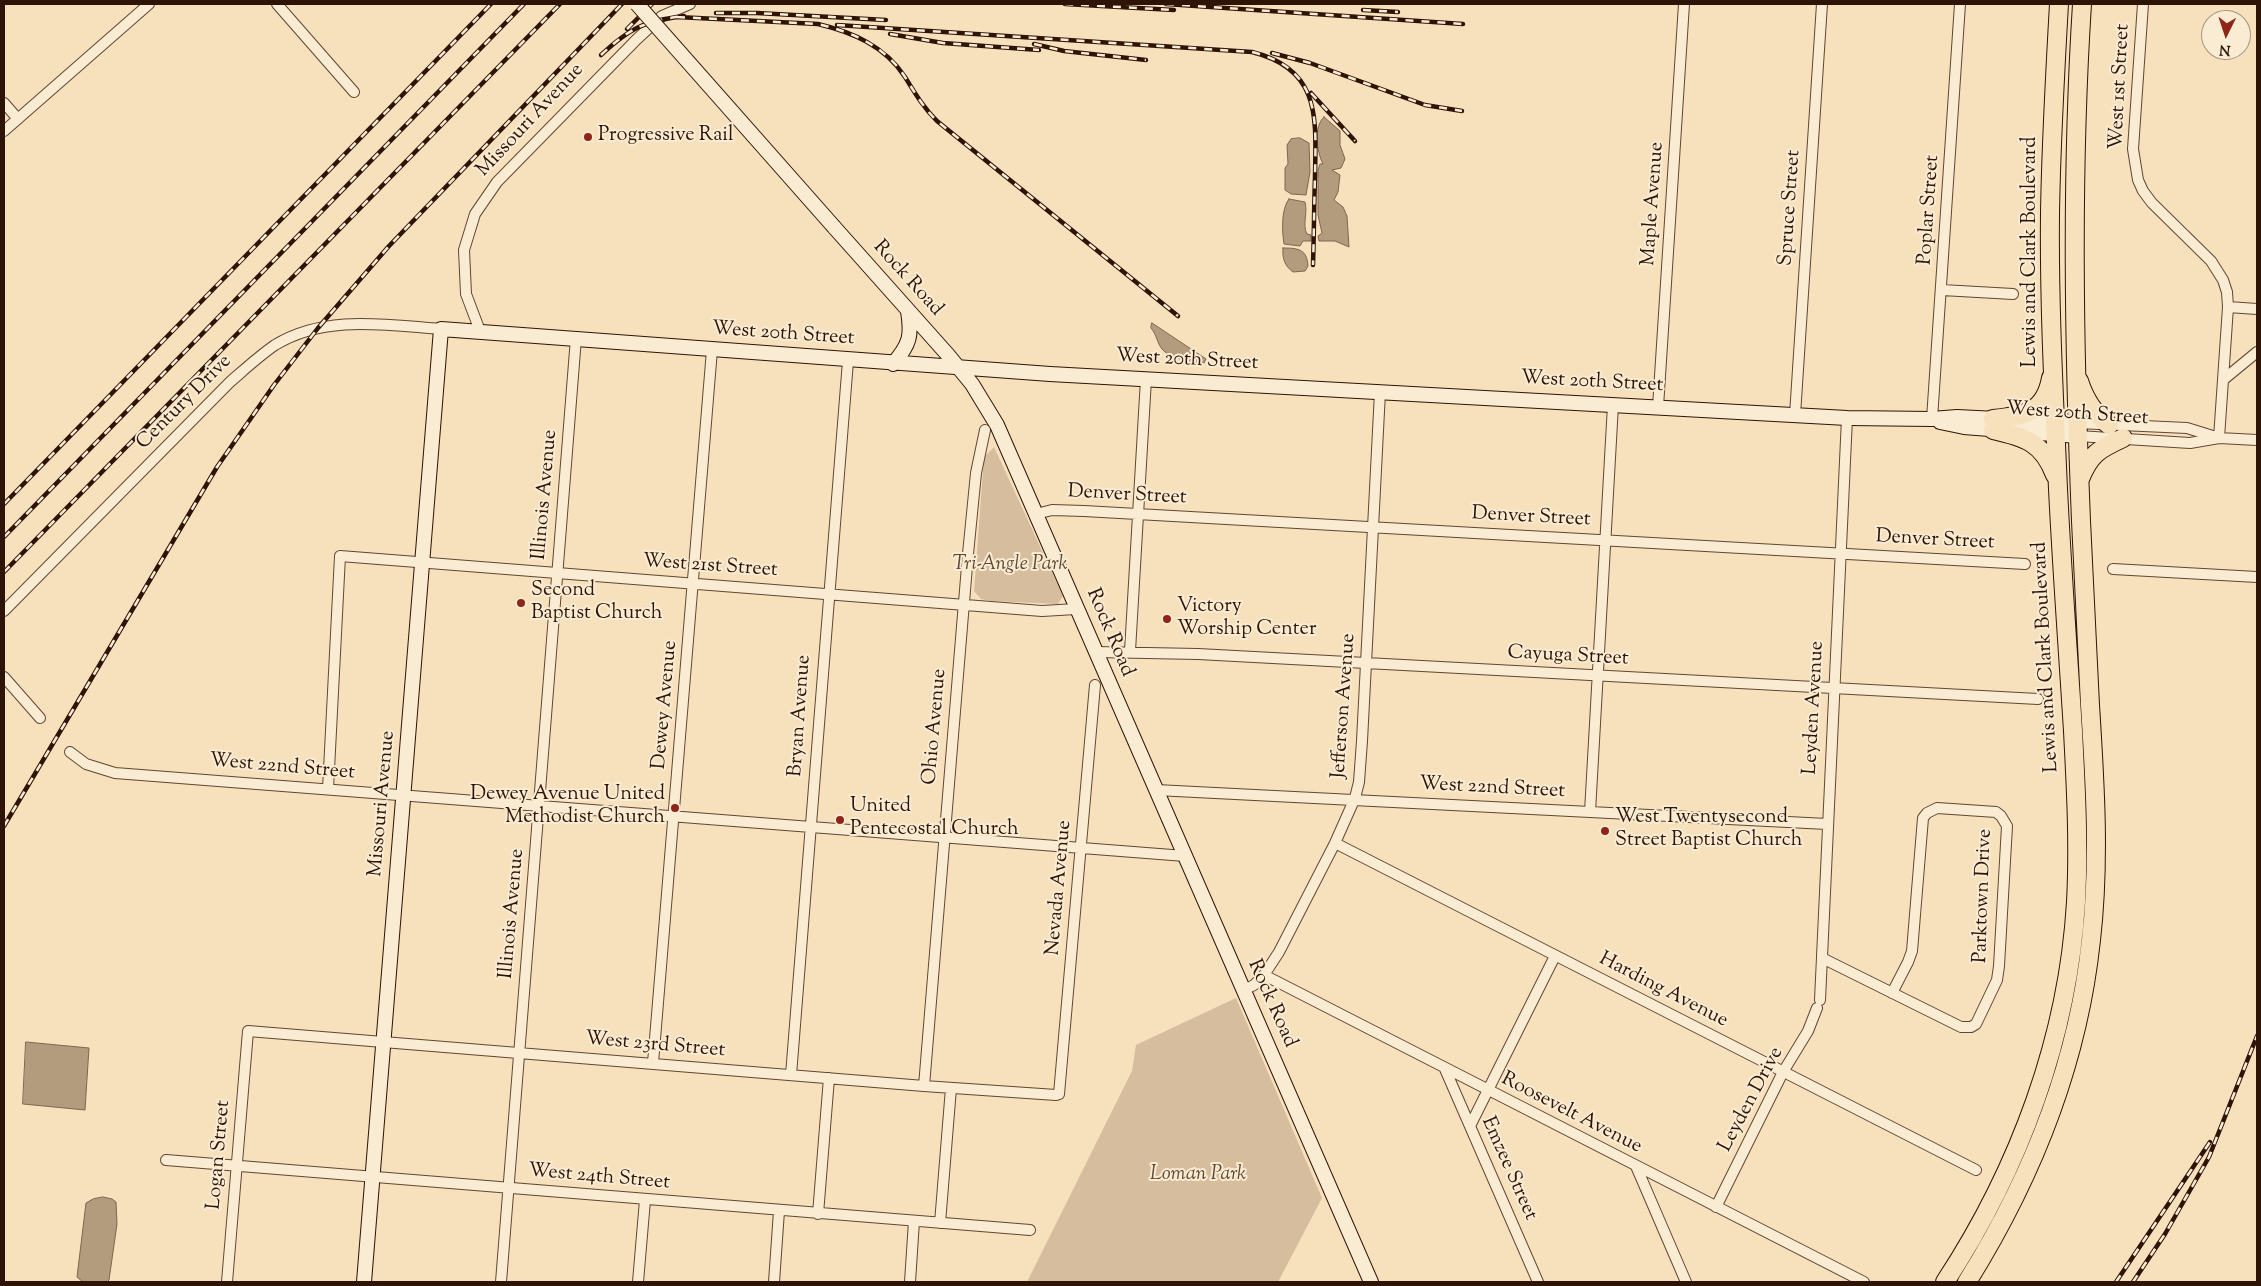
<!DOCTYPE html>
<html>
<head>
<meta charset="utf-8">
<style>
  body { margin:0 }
  #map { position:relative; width:2261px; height:1286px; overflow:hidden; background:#f7e0bc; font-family:"Sorts Mill Goudy",serif }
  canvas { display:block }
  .frame { position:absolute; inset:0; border:5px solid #2e1406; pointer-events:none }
  .north { position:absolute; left:2201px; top:10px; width:50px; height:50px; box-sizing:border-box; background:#faebd3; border:1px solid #a89581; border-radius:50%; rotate:184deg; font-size:14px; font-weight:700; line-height:20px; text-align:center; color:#2e1406 }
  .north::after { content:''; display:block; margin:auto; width:18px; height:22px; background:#8f2418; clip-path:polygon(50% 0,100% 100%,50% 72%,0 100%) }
</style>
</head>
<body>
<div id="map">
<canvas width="2261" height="1286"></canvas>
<div class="frame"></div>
<div class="north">N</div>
</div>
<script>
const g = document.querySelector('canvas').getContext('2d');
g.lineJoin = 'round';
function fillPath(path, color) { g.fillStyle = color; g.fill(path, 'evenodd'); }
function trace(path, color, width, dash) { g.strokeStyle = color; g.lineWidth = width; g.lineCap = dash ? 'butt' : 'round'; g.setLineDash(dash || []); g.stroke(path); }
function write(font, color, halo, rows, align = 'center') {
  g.font = font + ' "Sorts Mill Goudy",serif'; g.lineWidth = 4; g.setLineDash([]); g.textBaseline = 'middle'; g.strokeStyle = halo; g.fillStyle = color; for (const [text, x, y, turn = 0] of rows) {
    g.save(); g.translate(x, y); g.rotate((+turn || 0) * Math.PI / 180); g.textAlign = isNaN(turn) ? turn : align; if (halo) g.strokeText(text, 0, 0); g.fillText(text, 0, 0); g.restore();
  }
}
const green = new Path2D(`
  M994,447l69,149 -5,8 -67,-3 -10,-2 -7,-8 10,-134z
  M1236,998l86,200 -44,84h-251l105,-211 4,-26z`);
const water = new Path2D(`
  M1324,117l16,14v14l5,14 -4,9 -9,2 8,5 -2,17 -4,8 9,7 4,9 2,31 -14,-6h-16l-1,-5 4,-3 -4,-18v-45l2,-6h3c-6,-12 -10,-37 1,-47z
  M1300,138l9,5 1,29 -4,23 -15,-1 -6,-4v-22l3,-4 -1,-19 4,-6z
  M1289,199l16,3c3,11 -3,23 2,32l4,1v6h-8l-3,5 -16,-2c-2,-13 -3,-35 5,-45z
  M1283,248c15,0 24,1 25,18l-3,5 -12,1c-8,-6 -11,-13 -10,-24z
  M1152,323l54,36 -2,4c-13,-1 -34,-4 -42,-14 -5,-6 -5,-14 -11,-21z
  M26,1042l63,6 -4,62 -62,-6z
  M103,1197l9,2 4,3 1,22 -8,56 -2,2h-24l-6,-5 9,-74 7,-4z`);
const street = new Path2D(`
  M277,4l77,88
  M2143,4l-10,145 5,31 5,11 9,12 59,58 12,19 4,12 1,15 -9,131
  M4,103l14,16
  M4,131l145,-127
  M1942,290l71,4
  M2228,307l29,2
  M480,331l-14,-37 -2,-44 11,-36 22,-32 140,-143 25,-23 28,-12
  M2223,380l34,-28
  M1658,407l26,-403
  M1795,415l27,-411
  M1932,419l28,-415
  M2077,423l110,5 29,9
  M2078,436l112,7 29,-5 38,2
  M1036,514l16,-4 32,1 941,53
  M2113,569l144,8
  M4,611l226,-229c15,-13 29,-26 45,-37 50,-31 111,-20 166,-16
  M1130,651l16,-272
  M1095,652l103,2 840,45
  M4,677l36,41
  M70,752l16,12 29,9 1070,83
  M328,789l12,-233 702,55 34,-2
  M1156,790l671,34
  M1590,812l23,-407
  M1335,843l641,327
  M1822,958l139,69h10l5,-3 21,-44 2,-14 8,-140 -6,-10 -5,-4 -59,-4 -10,5 -4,5 -11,133 -4,11 -16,31
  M1264,975l600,307
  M1244,990l10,-5 10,-10 15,-23 56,-109 20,-45 4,-16 3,-41 18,-349
  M1820,1000l27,-582
  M653,1063l59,-713
  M1445,1069l93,213
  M791,1075l57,-714
  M924,1086l44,-532 8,-81 9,-43
  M1470,1126l85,-170
  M166,1160l864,70
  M1636,1166l50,116
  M1716,1207l67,-135 25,-41 9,-23
  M818,1214l11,-136
  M940,1223l11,-135
  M227,1282l21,-251 676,55 132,9 3,-1 36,-409
  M501,1282l75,-944
  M638,1282l7,-82
  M774,1282l5,-71
  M910,1282l4,-61`);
const secondary = new Path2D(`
  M834,227l114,128 24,29 25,41 374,857
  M893,364c17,-20 19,-28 15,-53
  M1940,422l24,5 114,9
  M364,1282l77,-953 609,45 797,44 85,1 25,-2 120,6`);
const highway = new Path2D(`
  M2079,381c6,19 15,33 30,44
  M1993,419c30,-3 52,-6 58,-41
  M1993,430c31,7 50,12 62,45
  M2080,479c10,-25 19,-30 43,-41
  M1945,1282c74,-113 123,-244 131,-380 3,-57 0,-114 -3,-171 -5,-80 -11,-161 -15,-242 -4,-92 -9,-184 -8,-275 1,-70 5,-140 9,-210
  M1967,1282c65,-104 111,-219 124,-342 9,-78 4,-157 -1,-235 -3,-61 -6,-123 -9,-184 -7,-172 -10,-345 1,-517`);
const rail = new Path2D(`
  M1065,4l109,6
  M1166,4l297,20
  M1363,10l35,2
  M716,13h41l129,7
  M677,17l141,7c34,8 67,22 87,53 10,16 18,30 32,44l241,195
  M837,25l415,27c69,17 64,66 63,124 -1,30 -1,59 -2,89
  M627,29l25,-25
  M890,34l53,9 96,7
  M1034,44l30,7 82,9
  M1272,53l38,10 115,42 37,6
  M601,55c29,-27 43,-34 83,-39
  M1311,93l44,48
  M4,504l487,-500
  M4,537l520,-533
  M4,572l556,-568
  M4,826l213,-359 57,-82 44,-57 71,-82 233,-242
  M2116,1282l94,-140
  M2133,1282l32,-48 44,-77 48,-121`);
const secondaryBridge = new Path2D(`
  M637,4l197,223`);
const markers = [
  [588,137,5,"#8f2418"],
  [521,603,5,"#8f2418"],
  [1167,619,5,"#8f2418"],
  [675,808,5,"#8f2418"],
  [840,820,5,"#8f2418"],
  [1605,831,5,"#8f2418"]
];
const streetNames = [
  ["West 1st Street",2121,87,-87],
  ["Missouri Avenue",531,121,-47],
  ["Maple Avenue",1654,204,-86],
  ["Spruce Street",1791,208,-86],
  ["Poplar Street",1930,210,-86],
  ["Lewis and Clark Boulevard",2032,252,-90],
  ["Rock Road",907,279,48],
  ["West 20th Street",783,335,4],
  ["West 20th Street",1187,361,3],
  ["West 20th Street",1592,383,3],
  ["Century Drive",185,403,-45],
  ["West 20th Street",2077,415,4],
  ["Illinois Avenue",546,495,-85],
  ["Denver Street",1127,496,3],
  ["Denver Street",1531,518,3],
  ["Denver Street",1935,541,3],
  ["West 21st Street",710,567,4],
  ["Rock Road",1109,633,67],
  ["Cayuga Street",1568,657,3],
  ["Lewis and Clark Boulevard",2047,657,-93],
  ["Dewey Avenue",666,705,-85],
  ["Jefferson Avenue",1345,706,-86],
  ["Leyden Avenue",1815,708,-87],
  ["Bryan Avenue",801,716,-86],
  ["Ohio Avenue",936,727,-85],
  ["West 22nd Street",282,768,5],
  ["West 22nd Street",1492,789,3],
  ["Missouri Avenue",383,804,-85],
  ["Nevada Avenue",1060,888,-85],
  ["Parktown Drive",1984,896,-88],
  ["Illinois Avenue",513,914,-85],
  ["Harding Avenue",1663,991,27],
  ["Rock Road",1271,1004,66],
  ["West 23rd Street",655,1046,5],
  ["Leyden Drive",1752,1100,-62],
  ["Roosevelt Avenue",1571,1114,27],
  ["Logan Street",220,1155,-85],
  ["Emzee Street",1508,1169,66],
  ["West 24th Street",599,1178,5]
];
const poiNames = [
  ["Progressive Rail",598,137],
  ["Second",531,592],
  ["Baptist Church",531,615],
  ["Victory",1177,608],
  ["Worship Center",1177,631],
  ["Dewey Avenue United",665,796,"right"],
  ["Methodist Church",665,819,"right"],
  ["United",850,808],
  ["Pentecostal Church",850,831],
  ["West Twentysecond",1615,819],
  ["Street Baptist Church",1615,842]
];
const parkNames = [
  ["Tri-Angle Park",1010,566],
  ["Loman Park",1198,1176]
];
fillPath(green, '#d5bd9d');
fillPath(water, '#b39b7e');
trace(water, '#7e654e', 1);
trace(street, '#604734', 12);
trace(secondary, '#2e1406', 16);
trace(highway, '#2e1406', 20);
trace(street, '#faebd3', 10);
trace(secondary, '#faebd3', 14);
trace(highway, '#f7e0bc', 18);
trace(rail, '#2e1406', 4.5);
trace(rail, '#faebd3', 2.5, [8]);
trace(secondaryBridge, '#2e1406', 16, []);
trace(secondaryBridge, '#faebd3', 14);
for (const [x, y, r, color] of markers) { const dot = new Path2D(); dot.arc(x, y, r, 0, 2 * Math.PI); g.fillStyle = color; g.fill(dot); trace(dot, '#faebd3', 2); }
write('20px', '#2e1406', '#faebd3', streetNames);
write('20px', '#2e1406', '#faebd3', poiNames, 'left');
write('italic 20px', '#604733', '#faebd3', parkNames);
</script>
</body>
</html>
